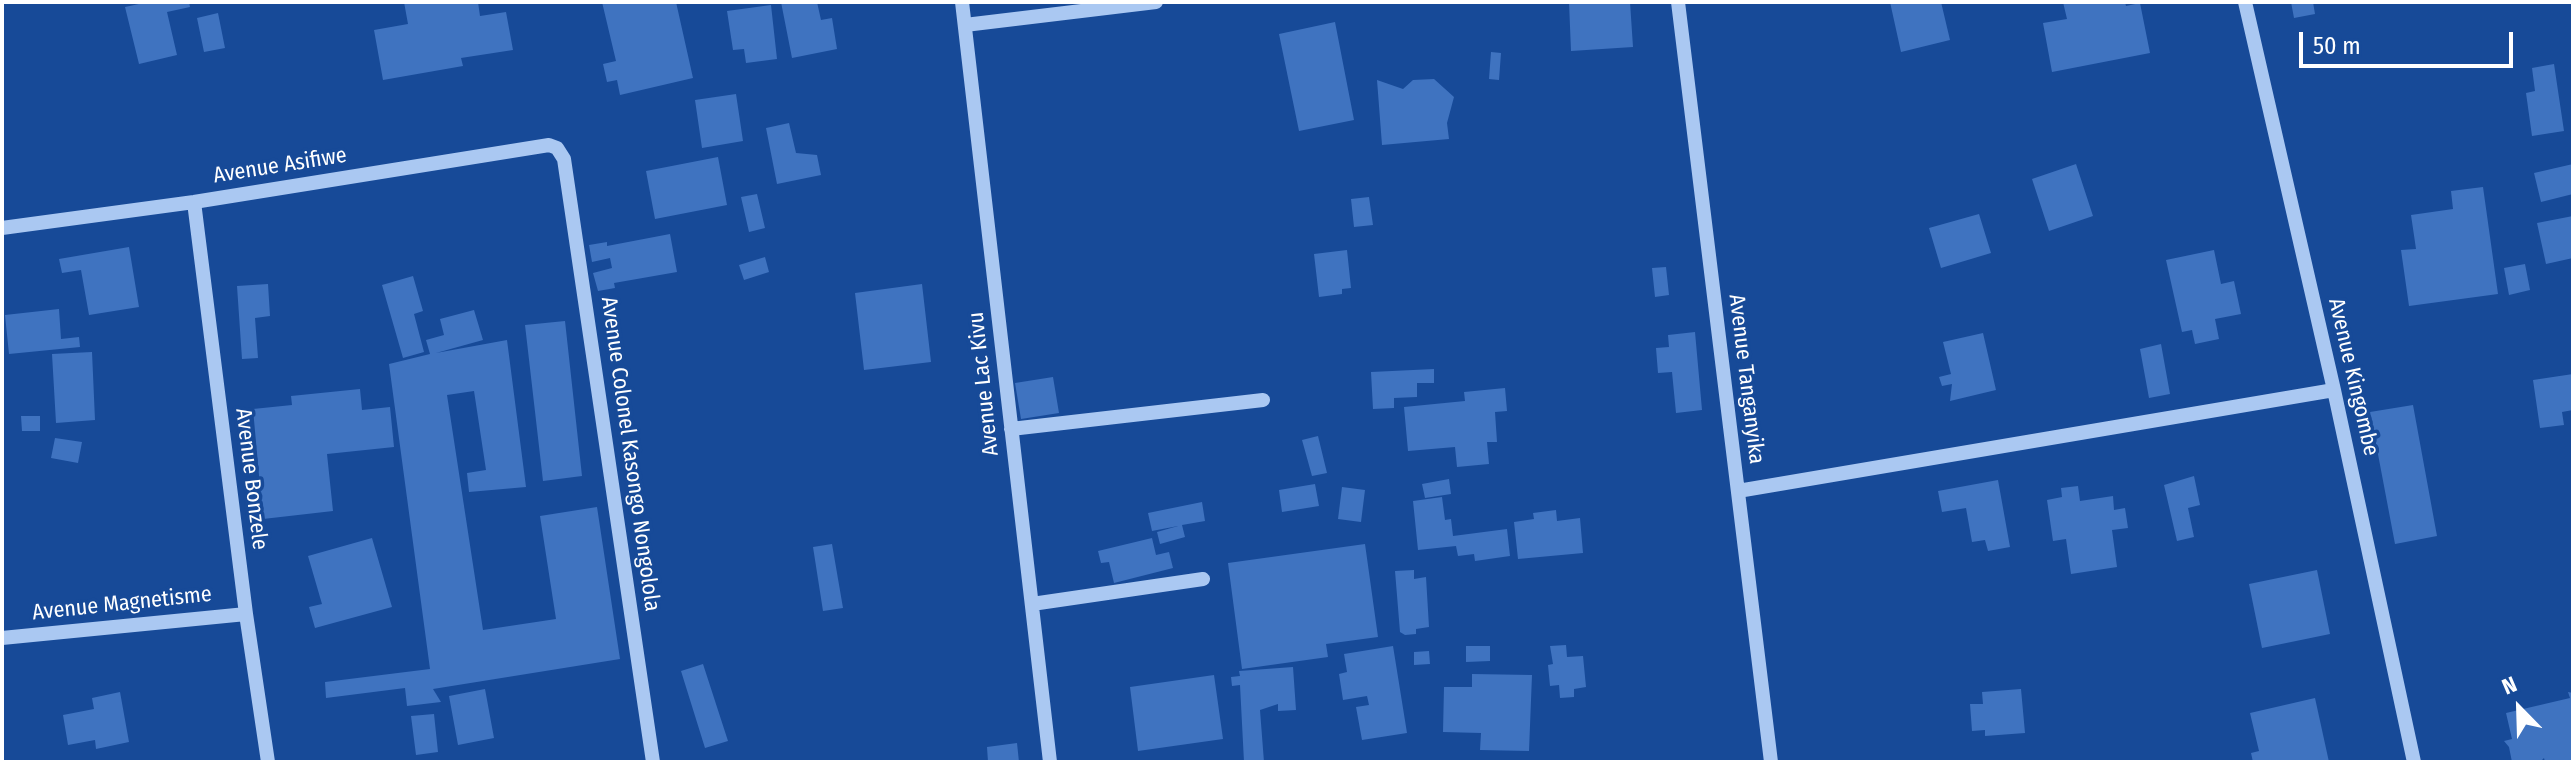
<!DOCTYPE html>
<html>
<head>
<meta charset="utf-8">
<style>
  body { margin:0 }
  #map { position:relative; width:2575px; height:764px; overflow:hidden; background:#174a98; font-family:"Fira Sans Condensed",sans-serif }
  canvas { display:block }
  .frame { position:absolute; inset:0; border:4px solid #fff; pointer-events:none }
  .north { position:absolute; left:2479px; top:668px; width:80px; height:80px; -webkit-text-stroke:6px #174a98; paint-order:stroke; rotate:337deg; font-size:22px; font-weight:700; line-height:32px; text-align:center; color:#fff }
  .north::after { content:''; display:block; margin:auto; width:28px; height:36px; background:#fff; clip-path:polygon(50% 0,100% 100%,50% 72%,0 100%) }
  .scale { position:absolute; left:2299px; top:32px; width:214px; height:36px; box-sizing:border-box; border:4px solid #fff; border-top:0; padding-left:10px; font-size:24px; line-height:28px; white-space:nowrap; color:#fff; -webkit-text-stroke:6px #174a98; paint-order:stroke }
</style>
</head>
<body>
<div id="map">
<canvas width="2575" height="764"></canvas>
<div class="frame"></div>
<div class="north">N</div>
<div class="scale">50 m</div>
</div>
<script>
const g = document.querySelector('canvas').getContext('2d');
g.lineJoin = 'round';
function fillPath(path, color) { g.fillStyle = color; g.fill(path, 'evenodd'); }
function trace(path, color, width, dash) { g.strokeStyle = color; g.lineWidth = width; g.lineCap = dash ? 'butt' : 'round'; g.setLineDash(dash || []); g.stroke(path); }
function write(font, color, halo, rows, align = 'center') {
  g.font = font + ' "Fira Sans Condensed",sans-serif'; g.lineWidth = 7; g.setLineDash([]); g.textBaseline = 'middle'; g.strokeStyle = halo; g.fillStyle = color; for (const [text, x, y, turn = 0] of rows) {
    g.save(); g.translate(x, y); g.rotate((+turn || 0) * Math.PI / 180); g.textAlign = isNaN(turn) ? turn : align; if (halo) g.strokeText(text, 0, 0); g.fillText(text, 0, 0); g.restore();
  }
}
const building = new Path2D(`
  M148,2h41l1,5 -23,5 10,43 -38,9 -14,-57z
  M404,2h74l2,14 26,-4 7,38 -52,8 2,8 -80,14 -9,-50 34,-6z
  M602,2h74l17,76 -73,17 -3,-15 -10,2 -4,-18 13,-3z
  M781,2h36l4,18 11,-2 5,31 -45,9z
  M1569,2h61l3,45 -62,4z
  M1890,2h51l9,38 -49,12z
  M2063,2h62l1,4 14,-3 10,50 -98,19 -9,-49 24,-4z
  M2291,2h22l2,12 -21,4z
  M771,5l6,54 -31,4 -2,-14 -11,1 -6,-39z
  M218,13l7,35 -21,4 -7,-34z
  M1335,22l19,98 -55,11 -20,-97z
  M1491,52l10,1 -2,27 -10,-1z
  M2554,64l10,67 -32,5 -6,-43 9,-2 -3,-23z
  M1434,79l20,18 -7,26 2,16 -67,6 -5,-65 26,9 10,-9z
  M736,94l7,47 -41,7 -7,-48z
  M789,123l7,30 21,2 4,20 -44,9 -11,-56z
  M718,157l9,48 -72,14 -9,-48z
  M2076,164l17,52 -44,15 -17,-52z
  M2573,164v30l-32,8 -7,-29z
  M2483,187l15,107 -89,12 -8,-56 15,-1 -5,-34 42,-6 -2,-18z
  M757,194l8,34 -16,4 -8,-35z
  M1369,197l4,28 -19,2 -3,-28z
  M1979,214l12,39 -50,15 -12,-40z
  M2573,216v42l-27,6 -9,-41z
  M670,234l7,38 -63,11 1,5 -17,3 -5,-18 19,-5 -2,-10 -18,4 -3,-17 18,-3v4z
  M129,247l10,60 -50,8 -8,-45 -19,3 -3,-14z
  M1347,250l4,38 -9,1v5l-23,3 -5,-43z
  M2214,250l7,34 13,-3 7,33 -26,5 4,20 -24,5 -3,-14 -10,2 -16,-72z
  M765,257l4,15 -25,8 -5,-15z
  M2525,264l5,26 -21,5 -5,-27z
  M1666,267l3,28 -14,2 -3,-29z
  M413,276l10,35 -9,3 10,38 -21,6 -21,-73z
  M268,284l2,32 -15,2 3,40 -16,1 -5,-73z
  M922,284l9,78 -67,8 -9,-77z
  M59,309l2,30 18,-2 1,10 -71,7 -4,-39z
  M474,310l9,30 -47,13 71,-13 19,147 -57,5 -2,-19 19,-3 -12,-79 -27,4 36,235 73,-11 -16,-103 57,-9 23,152 -187,30 8,13 -34,4 -2,-18 -79,10 -1,-16 105,-13 -41,-305 41,-10 -4,-14 18,-5 -4,-16z
  M565,321l17,155 -39,5 -18,-156z
  M1695,332l7,78 -26,3 -4,-41 -14,1 -2,-25 13,-1 -1,-12z
  M1983,333l13,57 -46,11 2,-17 -10,2 -3,-9 12,-3 -8,-32z
  M2161,344l9,50 -21,4 -9,-49z
  M92,352l3,68 -39,3 -4,-69z
  M1434,369v14h-17v14l-23,1v10l-21,1 -2,-37z
  M2573,374v36l-11,2 2,13 -24,3 -7,-48z
  M1053,377l6,36 -38,6 -6,-36z
  M1505,388l2,23 -12,1 2,30h-10l2,22 -32,3 -2,-20 -47,4 -4,-44 61,-6 -1,-9z
  M360,389l2,21 28,-3 4,40 -67,7 6,57 -70,8 -10,-110 39,-4 -1,-9z
  M2413,405l24,131 -42,8 -25,-132z
  M21,416h19v15h-18z
  M1318,436l9,37 -15,3 -10,-36z
  M55,438l27,4 -4,21 -27,-5z
  M2194,476l6,29 -12,3 6,29 -17,4 -13,-56z
  M1449,479l2,15 -26,4 -3,-14z
  M1998,480l12,67 -22,4 -3,-11 -13,2 -6,-34 -24,4 -4,-21z
  M1315,484l4,22 -37,6 -3,-22z
  M2078,486l2,15 33,-5 1,14 11,-2 3,20 -16,2 5,37 -46,7 -5,-35 -13,2 -6,-41 15,-3 -1,-9z
  M1342,487l23,3 -4,32 -23,-3z
  M1442,497l3,23 6,-1 2,17 54,-7 3,27 -35,5 -1,-7 -16,2 -2,-10 -38,4 -5,-49z
  M1202,502l3,19 -23,4 3,12 -25,7 -3,-12 21,-6 -26,5 -4,-18z
  M1556,510l1,11 23,-3 3,35 -65,6 -4,-37 20,-3 -1,-6z
  M372,538l20,69 -77,21 -6,-21 13,-3 -14,-48z
  M1152,538l4,17 13,-3 4,16 -59,15 -5,-21 -8,1 -3,-12z
  M832,544l11,64 -20,3 -10,-64z
  M1365,544l13,93 -52,7 2,13 -86,12 -14,-106z
  M1414,570v9l12,-2 3,50 -13,2v5l-11,1 -5,-3 -5,-61z
  M2317,570l13,64 -68,14 -13,-64z
  M1566,645l1,12 16,-1 3,31 -12,2v8l-14,1 -1,-13 -9,1 -2,-21 5,-1 -3,-18z
  M1393,646l14,87 -45,7 -6,-33 13,-2 -2,-9 -24,4 -4,-26 8,-2 -3,-18z
  M1466,646h24v15l-24,1z
  M1429,651l1,13 -16,1v-13z
  M703,664l25,77 -23,7 -24,-77z
  M1293,667l3,43 -18,1v-7l-18,6 4,52h-20l-4,-77 -8,1 -1,-9 9,-1 -1,-5z
  M1472,674l60,1 -3,76 -49,-1 1,-17 -38,-1 1,-45h28z
  M1214,675l9,64 -85,12 -8,-64z
  M485,689l9,49 -36,7 -9,-49z
  M2021,689l4,44 -40,3v-6l-13,1 -2,-27h13l-1,-12z
  M120,692l9,50 -33,7 -1,-9 -27,5 -5,-30 31,-6 -2,-11z
  M2568,692l5,1v69h-28l-1,-4 -4,4h-28l-3,-15 -5,-6 8,-2 -6,-26 64,-15z
  M2315,698l14,64h-76l-2,-9 8,-2 -9,-38z
  M434,714l4,38 -22,3 -5,-39z
  M1017,743l2,19h-31l-1,-15z`);
const minor = new Path2D(`
  M962,2l88,760
  M1678,2l93,760
  M2245,2l89,388 80,372
  M965,25l191,-23
  M194,202l52,412 22,148
  M2,228l192,-26 355,-57 8,3 7,11 89,603
  M1011,429l252,-29
  M1738,491l596,-101
  M1032,604l171,-25
  M2,638l244,-24`);
const streetNames = [
  ["Avenue Asifiwe",280,166,-9],
  ["Avenue Kingombe",2353,377,77],
  ["Avenue Tanganyika",1746,379,83],
  ["Avenue Lac Kivu",984,384,-96],
  ["Avenue Colonel Kasongo Nongolola",630,454,82],
  ["Avenue Bonzele",251,479,83],
  ["Avenue Magnetisme",122,604,-6]
];
fillPath(building, '#3f73c0');
trace(minor, '#aac8f2', 14);
write('22px', '#fff', '#174a98', streetNames);
</script>
</body>
</html>
